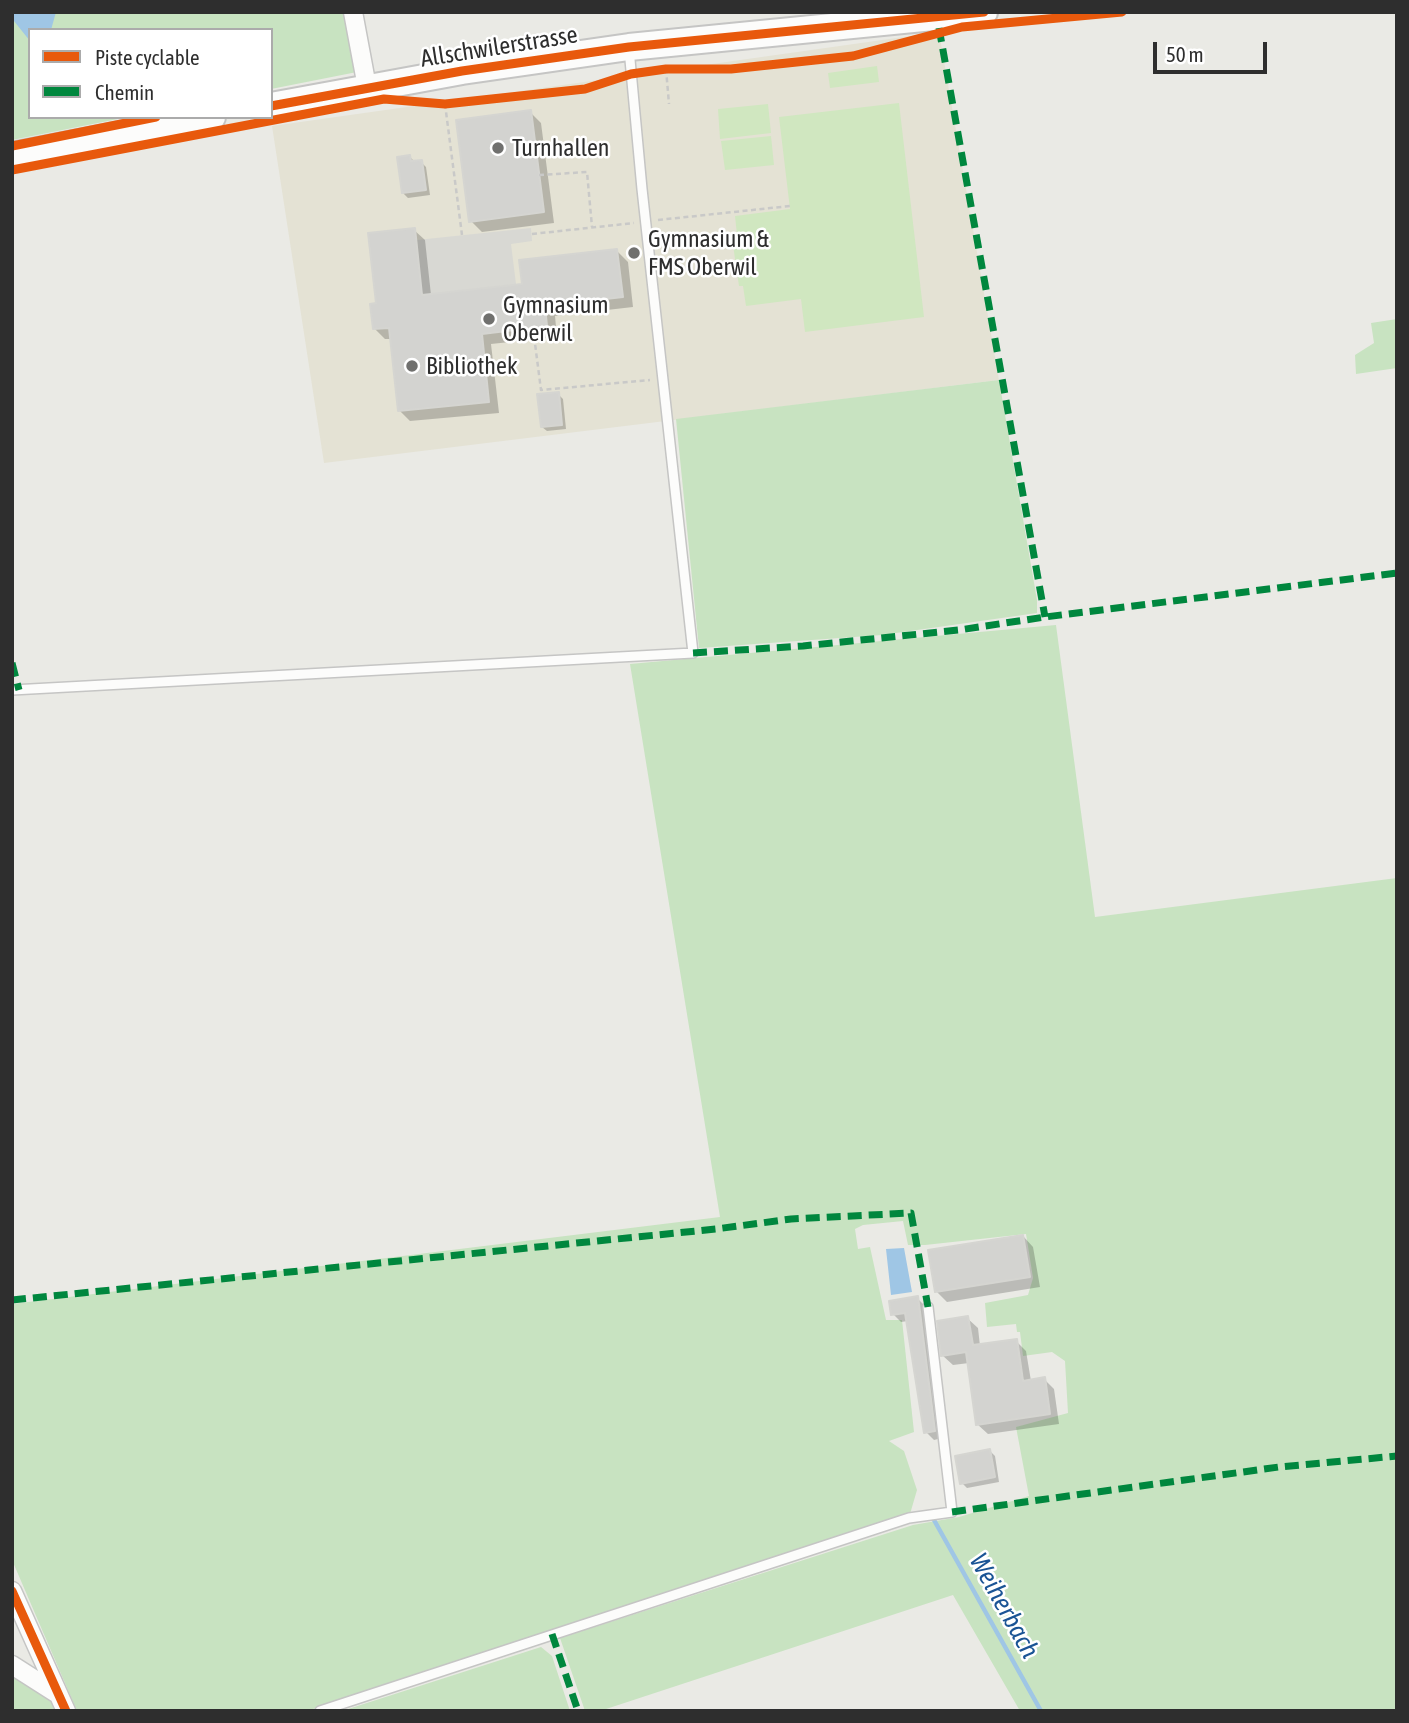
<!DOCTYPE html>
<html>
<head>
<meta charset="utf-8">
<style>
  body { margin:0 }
  #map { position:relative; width:1409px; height:1723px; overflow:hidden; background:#eaeae5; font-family:"Asap Condensed",sans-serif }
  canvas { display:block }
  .frame { position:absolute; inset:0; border:14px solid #2e2e2e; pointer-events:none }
  .legend { position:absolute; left:28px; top:28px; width:245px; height:91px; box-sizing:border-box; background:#fff; border:2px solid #ababab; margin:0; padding:9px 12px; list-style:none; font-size:21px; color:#2e2e2e }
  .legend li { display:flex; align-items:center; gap:14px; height:35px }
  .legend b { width:35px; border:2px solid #ababab }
  .scale { position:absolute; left:1153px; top:42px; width:114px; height:32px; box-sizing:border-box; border:4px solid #2e2e2e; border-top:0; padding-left:9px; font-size:21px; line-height:24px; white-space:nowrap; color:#2e2e2e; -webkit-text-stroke:5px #fff; paint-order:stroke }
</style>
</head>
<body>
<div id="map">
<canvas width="1409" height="1723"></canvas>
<div class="frame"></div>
<ul class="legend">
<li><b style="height:9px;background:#e8590c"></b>Piste cyclable</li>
<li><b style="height:9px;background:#00873e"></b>Chemin</li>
</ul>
<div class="scale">50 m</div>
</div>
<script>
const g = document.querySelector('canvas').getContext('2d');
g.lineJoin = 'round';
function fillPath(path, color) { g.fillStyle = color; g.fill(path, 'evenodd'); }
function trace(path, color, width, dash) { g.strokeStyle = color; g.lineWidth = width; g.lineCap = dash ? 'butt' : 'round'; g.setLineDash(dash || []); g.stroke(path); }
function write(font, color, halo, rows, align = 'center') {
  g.font = font + ' "Asap Condensed",sans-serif'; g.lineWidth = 5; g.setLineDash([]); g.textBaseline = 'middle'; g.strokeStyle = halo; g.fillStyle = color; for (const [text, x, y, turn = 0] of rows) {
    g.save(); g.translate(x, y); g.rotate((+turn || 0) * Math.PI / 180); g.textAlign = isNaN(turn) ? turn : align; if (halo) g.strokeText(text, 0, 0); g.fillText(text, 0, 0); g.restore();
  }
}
const education = new Path2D(`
  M939,32l60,348 -675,83 -52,-337z`);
const green = new Path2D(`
  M12,12h335l10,60 -86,17v-59h-241v87h98l-116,23z
  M1397,319v49l-41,6 -1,-19 19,-12 -3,-20z
  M999,380l38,220v13l-155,22 -183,13 -23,-229z
  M1056,625l39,292 302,-39v833h-377l-67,-116 -353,116h-15l-25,-73 353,-113 46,-8 70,-21 -13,-69 52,-14 -3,-52 -13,-9 -29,4 -3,-24h-3l-1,-8 -29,3 -2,-24 43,-8 5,-17 -7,-44 -101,11h-17l-5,-24 -40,4 -8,4 3,20 12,-2 16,73h16l12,112 -25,9 15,10 13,39 -7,24 -603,197h-230l-65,-151v-256l708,-87 -90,-553z
  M541,1647l11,9 18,55h-228z
  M12,1671l36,24 11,16h-47z`);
const pitch = new Path2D(`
  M877,66l2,16 -49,6 -2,-15z
  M899,103l25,214 -119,15 -4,-33 -55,7 -3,-20h-4l-6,-41 5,-1 -3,-28 55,-7 -11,-92z
  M768,104l3,29 -51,6 -2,-30z
  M771,136l3,29 -49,5 -4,-29z`);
const plaza = new Path2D(`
  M531,228l1,13 -21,3 5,40 -94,11 -5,-55z`);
const water = new Path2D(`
  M14,12h42l-5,18h-21v11l-16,-20z
  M904,1248l8,44 -21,3 -5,-46z`);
const shadow = new Path2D(`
  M530,112l11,11 13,100 -72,9 -11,-11z
  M410,157l5,5h6l5,5 4,28 -22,3 -5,-5z
  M414,230l11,10 6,55 92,-10 94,-34 11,11 5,45 -78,9 2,21 -66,7 8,69 -89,8 -11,-11 -8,-71h-6l-11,-11 4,-23z
  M558,394l5,5 3,30 -19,2 -5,-4z
  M1023,1236l10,11 7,40 -93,15 -11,-11z
  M917,1298l8,8 17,132 -8,2 -8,-8 -18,-111 -7,1 -8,-8z
  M967,1318l11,10 2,18 36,-5 10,10 5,30 13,-2 10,10 5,35 -71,10 -11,-10 -8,-61 -16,2 -11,-10z
  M990,1451l5,5 4,26 -32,6 -5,-5z`);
const stream = new Path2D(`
  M934,1520l107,191`);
const building = new Path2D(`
  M531,110l13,102 -75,10 -13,-102z
  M410,155l1,6 11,-1 4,30 -24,3 -5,-36z
  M415,228l7,67 100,-11 -3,-24 98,-11 6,48 -78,9 2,20 -65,8 7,68 -91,9 -9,-83 -16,1 -3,-25 6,-1 -8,-70z
  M559,392l3,33 -21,2 -4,-33z
  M1023,1235l7,42 -95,15 -7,-42z
  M918,1296l17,135 -11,2 -19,-120 -14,2 -2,-14z
  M968,1316l5,29 44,-6 6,42 22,-4 5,37 -74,11 -10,-73 -25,4 -4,-35z
  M990,1449l5,28 -35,7 -5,-28z`);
const path = new Path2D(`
  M666,69l3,35
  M445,104l17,131
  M539,175l48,-3 5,55
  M658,220l132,-14
  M532,234l102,-11
  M533,328l8,62 109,-10`);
const lane = new Path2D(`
  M12,690l681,-37 -51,-464 -13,-140
  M320,1711l589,-193 43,-6 -24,-205`);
const street = new Path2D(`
  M353,12l14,75
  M12,1591l54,120
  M12,1665l47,30`);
const secondary = new Path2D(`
  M271,106l191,-35 167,-24 355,-35
  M12,156l200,-39`);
const quiet = new Path2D(`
  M939,28l106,589
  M693,653l110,-7 156,-16 86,-13 352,-44
  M12,663l7,27
  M12,1300l704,-71 75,-10 120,-6 17,94
  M952,1512l327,-45 118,-11
  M552,1634l26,77`);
const cycleway = new Path2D(`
  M271,106l191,-35 167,-24 355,-35
  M12,146l144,-29
  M12,170l372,-71 61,5 140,-15 46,-15 35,-5h65l122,-13 109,-29 160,-15
  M12,1591l54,120`);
const markers = [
  [498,148,7,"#70706e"],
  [634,253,7,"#70706e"],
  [489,319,7,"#70706e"],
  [412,366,7,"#70706e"]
];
const streetNames = [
  ["Allschwilerstrasse",499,47,-9]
];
const poiNames = [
  ["Turnhallen",512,148],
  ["Gymnasium &",648,239],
  ["FMS Oberwil",648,267],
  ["Gymnasium",503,305],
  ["Oberwil",503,333],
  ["Bibliothek",426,366]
];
const waterNames = [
  ["Weiherbach",1004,1606,61]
];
fillPath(education, '#e4e2d4');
fillPath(green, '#c8e3c1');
fillPath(pitch, '#d0e7c0');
fillPath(plaza, '#d8d8d3');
fillPath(water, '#9fc6e5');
fillPath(shadow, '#0003');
trace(stream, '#9fc6e5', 4.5);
fillPath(building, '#d3d3d0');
trace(building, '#d5d5d1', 2);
trace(lane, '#c5c5c4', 12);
trace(street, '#c5c5c4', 21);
trace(secondary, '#c5c5c4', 30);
trace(path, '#c9c9c8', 2.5, [5, 3.5]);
trace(lane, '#fcfcfb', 9);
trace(street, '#fcfcfb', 18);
trace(secondary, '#fcfcfb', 26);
trace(quiet, '#00873e', 7, [14, 7]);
trace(cycleway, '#e8590c', 9);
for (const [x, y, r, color] of markers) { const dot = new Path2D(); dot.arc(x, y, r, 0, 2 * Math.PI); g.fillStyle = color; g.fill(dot); trace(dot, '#fff', 2.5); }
write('24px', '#2e2e2e', '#fff', streetNames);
write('24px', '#2e2e2e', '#fff', poiNames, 'left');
write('italic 26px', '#1a5495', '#fff', waterNames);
</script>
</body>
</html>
